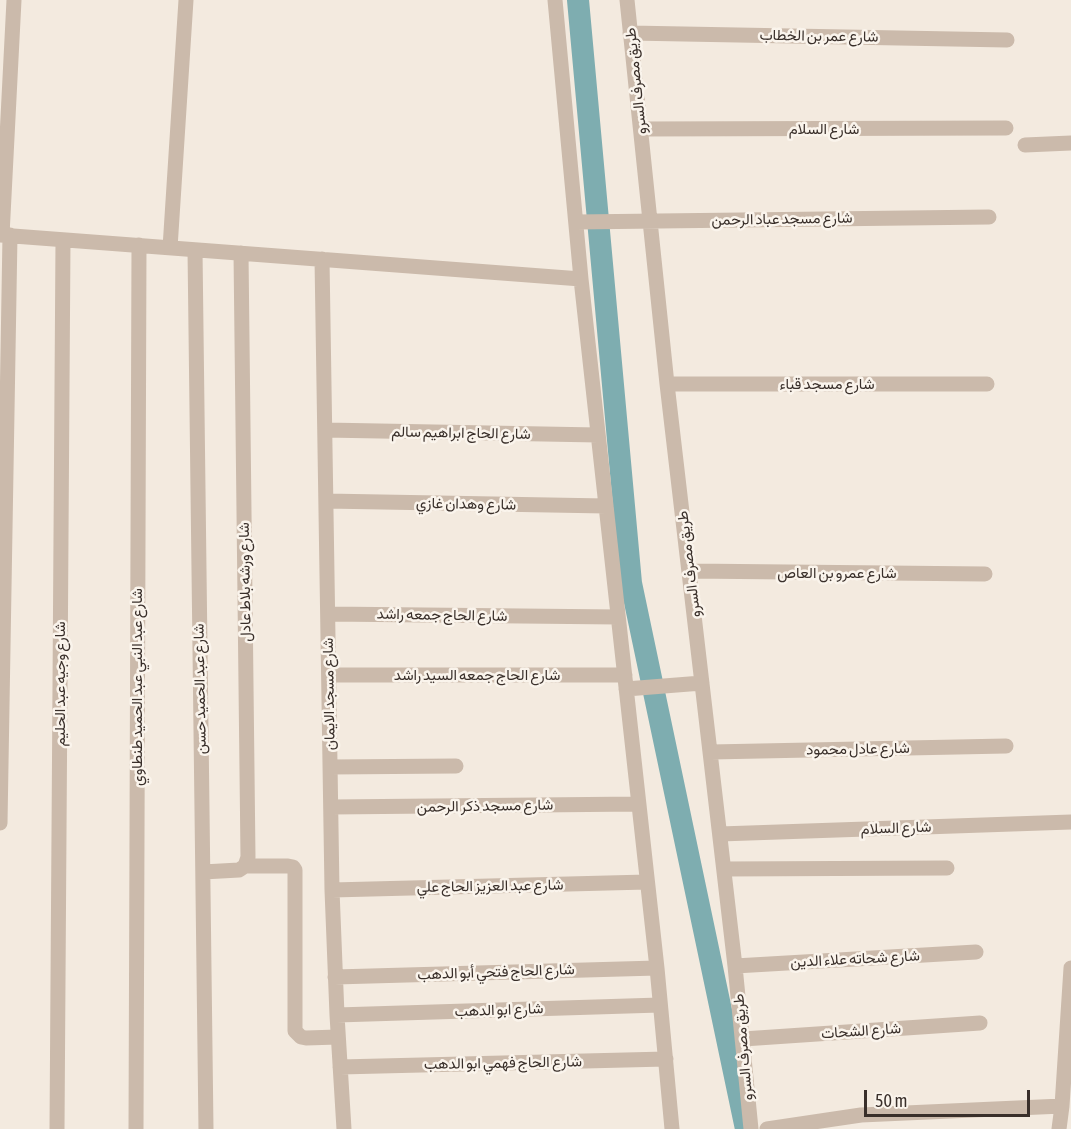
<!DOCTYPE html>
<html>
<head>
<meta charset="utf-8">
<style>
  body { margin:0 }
  #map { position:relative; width:1071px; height:1129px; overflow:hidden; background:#f3eadf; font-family:"Asap Condensed",sans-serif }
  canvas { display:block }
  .scale { position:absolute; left:864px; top:1090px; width:166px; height:27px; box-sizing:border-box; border:3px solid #392f2a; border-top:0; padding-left:8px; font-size:18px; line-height:21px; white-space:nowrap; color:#392f2a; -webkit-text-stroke:4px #faf4ec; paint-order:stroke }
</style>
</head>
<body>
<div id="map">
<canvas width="1071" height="1129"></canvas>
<div class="scale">50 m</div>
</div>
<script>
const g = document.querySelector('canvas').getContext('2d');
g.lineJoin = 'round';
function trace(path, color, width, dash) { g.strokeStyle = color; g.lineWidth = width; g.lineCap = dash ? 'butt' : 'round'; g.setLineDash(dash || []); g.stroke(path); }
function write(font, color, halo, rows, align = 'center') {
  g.font = font + ' "Asap Condensed",Vazirmatn,sans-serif'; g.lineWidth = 5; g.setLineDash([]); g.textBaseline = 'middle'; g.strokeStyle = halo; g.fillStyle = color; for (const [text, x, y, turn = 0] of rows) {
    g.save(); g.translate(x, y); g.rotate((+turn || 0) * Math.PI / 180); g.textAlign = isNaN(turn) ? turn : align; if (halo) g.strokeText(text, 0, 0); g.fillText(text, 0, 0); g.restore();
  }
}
const canal = new Path2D(`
  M578,0l53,583 115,546`);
const minor = new Path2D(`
  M555,0l26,279 76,689 15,161
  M627,0l40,384 68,582 16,163
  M630,33l377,7
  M641,129l365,-1
  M1025,145l46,-2
  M576,222l413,-5
  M0,235l581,44
  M2,235l12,-235
  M170,248l16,-248
  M195,250l11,879
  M322,259l10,631 5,125 7,114
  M667,384h320
  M325,430l273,5
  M326,501l280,5
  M690,571l295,3
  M328,614l290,3
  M329,675h296
  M626,689l76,-6
  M711,752l295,-6
  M330,767l126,-1
  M331,807l308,-3
  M0,823l10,-588
  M720,834l351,-12
  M245,866h43l5,1 2,3v161l6,6 5,1 32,-1
  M724,869l223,-1
  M203,872l36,-2 6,-4 3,-9 -7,-604
  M332,890l315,-8
  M735,966l241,-14
  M335,977l322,-9
  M337,1015l323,-10
  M743,1039l237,-16
  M340,1067l326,-8
  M57,1129l6,-889
  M136,1129l3,-884
  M767,1129l94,-14 201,-9
  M1059,1129l3,-23 9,-138`);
const streetNames = [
  ["شارع عمر بن الخطاب",819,36,1],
  ["طريق مصرف السرو",636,81,-96],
  ["شارع السلام",824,129],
  ["شارع مسجد عباد الرحمن",782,219,-1],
  ["شارع مسجد قباء",827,384],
  ["شارع الحاج ابراهيم سالم",461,433,1],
  ["شارع وهدان غازي",466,504,1],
  ["طريق مصرف السرو",689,564,-97],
  ["شارع عمرو بن العاص",837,573],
  ["شارع ورشه بلاط عادل",245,582,-91],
  ["شارع الحاج جمعه راشد",442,615,1],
  ["شارع الحاج جمعه السيد راشد",477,675],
  ["شارع وجيه عبد الحليم",60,684,-90],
  ["شارع عبد النبي عبد الحميد طنطاوي",137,687,-90],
  ["شارع عبد الحميد حسن",200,689,-91],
  ["شارع مسجد الايمان",329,694,-91],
  ["شارع عادل محمود",858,749,-1],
  ["شارع مسجد ذكر الرحمن",485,806,-1],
  ["شارع السلام",896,828,-2],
  ["شارع عبد العزيز الحاج علي",490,886,-1],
  ["شارع شحاته علاء الدين",855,959,-3],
  ["شارع الحاج فتحي أبو الدهب",496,972,-2],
  ["شارع ابو الدهب",499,1010,-2],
  ["شارع الشحات",861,1031,-4],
  ["طريق مصرف السرو",743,1047,-95],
  ["شارع الحاج فهمي ابو الدهب",503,1063,-1]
];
trace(canal, '#7eadb0', 22);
trace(minor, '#cbbaab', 15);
write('15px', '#392f2a', '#faf4ec', streetNames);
</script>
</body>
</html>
